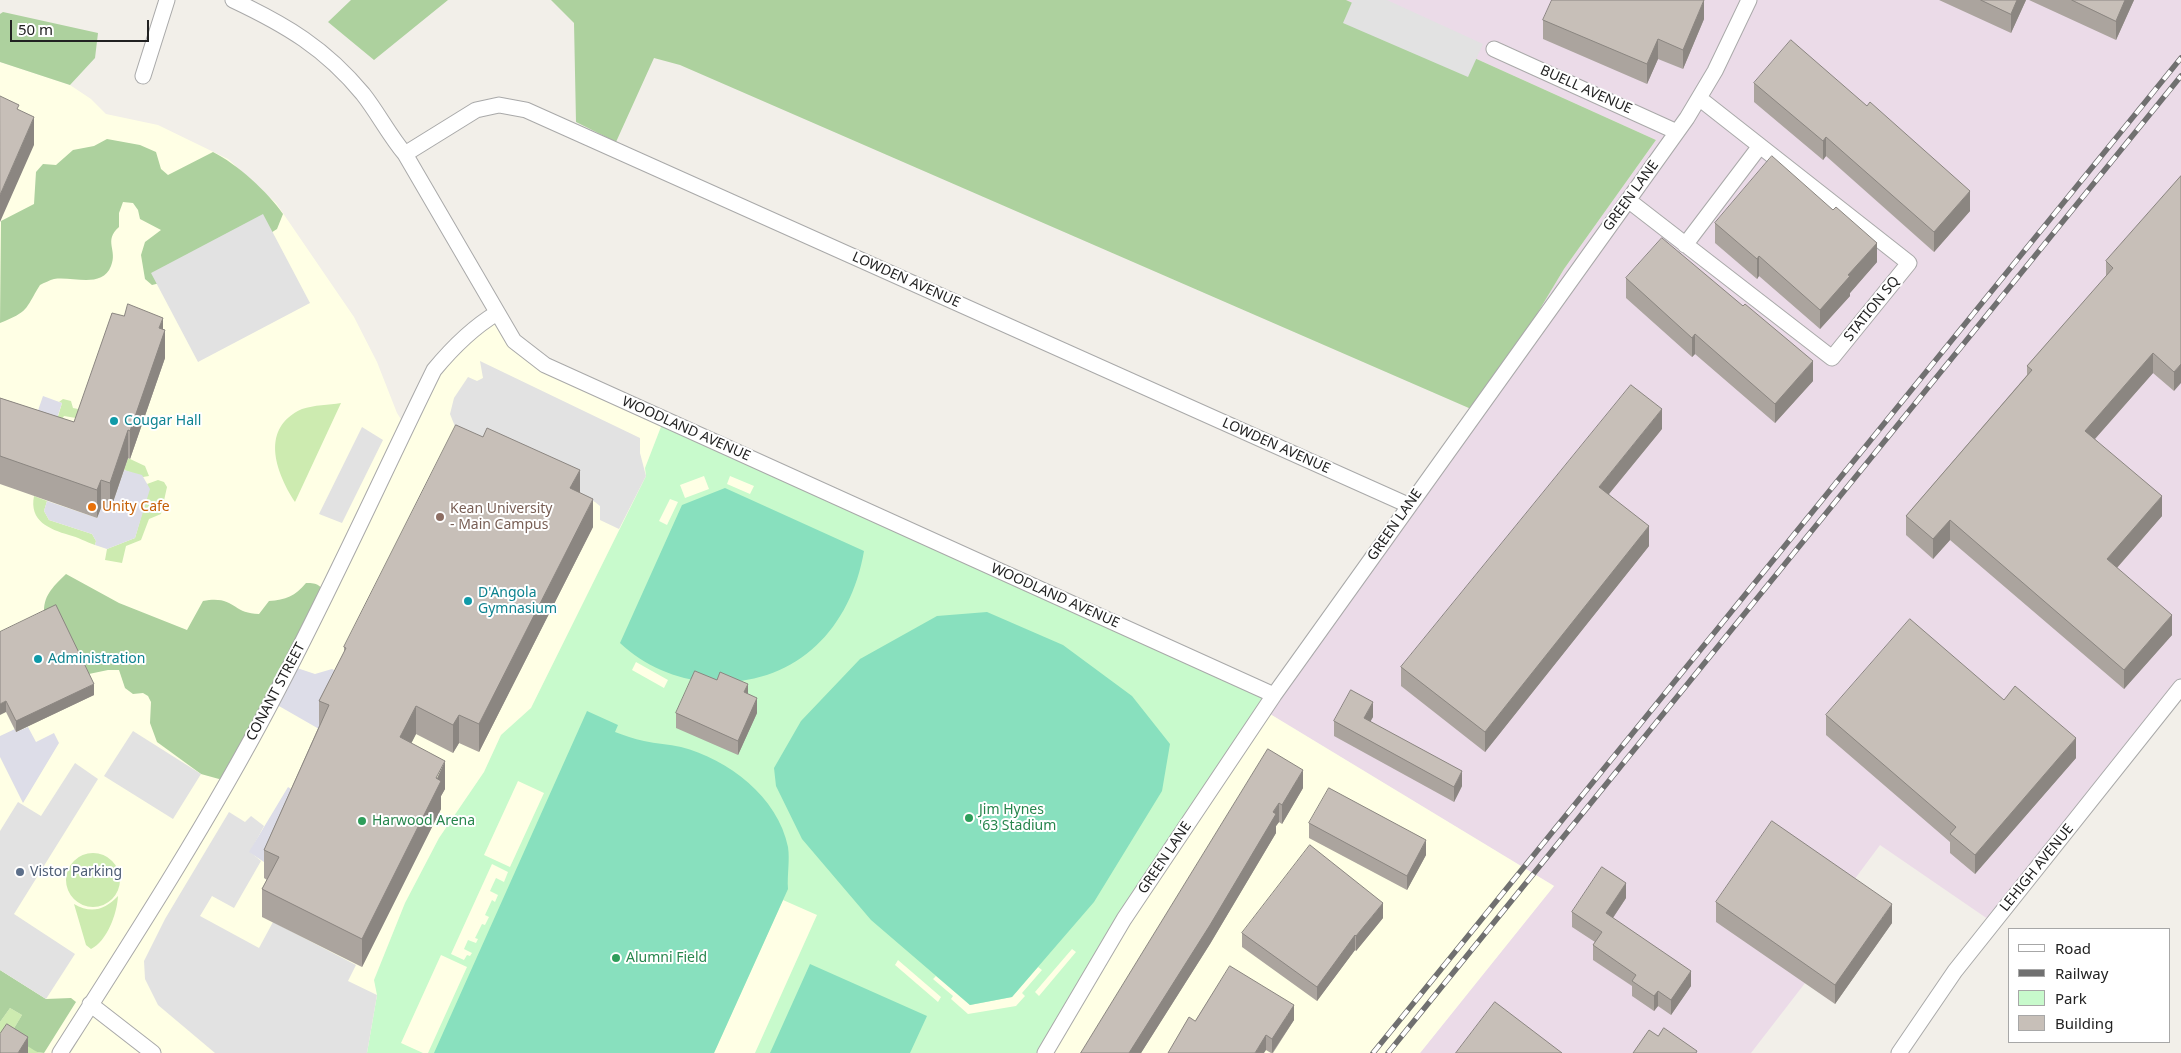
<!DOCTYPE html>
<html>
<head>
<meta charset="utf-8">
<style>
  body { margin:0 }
  #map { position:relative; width:2181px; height:1053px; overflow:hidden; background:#f2efe9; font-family:"Noto Sans",sans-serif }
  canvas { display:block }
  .legend { position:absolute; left:2008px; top:928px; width:162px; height:115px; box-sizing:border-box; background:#fff; border:1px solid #a7a7a7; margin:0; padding:6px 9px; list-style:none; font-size:15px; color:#222 }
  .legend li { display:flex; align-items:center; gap:10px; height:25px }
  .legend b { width:25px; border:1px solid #a7a7a7 }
  .scale { position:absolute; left:10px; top:20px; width:139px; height:22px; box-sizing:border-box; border:2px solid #222; border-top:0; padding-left:6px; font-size:15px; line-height:18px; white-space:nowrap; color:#222; -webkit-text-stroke:4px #fff; paint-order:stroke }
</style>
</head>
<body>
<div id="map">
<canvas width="2181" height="1053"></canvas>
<ul class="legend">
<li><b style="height:6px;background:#fff"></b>Road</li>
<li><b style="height:6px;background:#707070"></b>Railway</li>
<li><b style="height:14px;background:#c8facc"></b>Park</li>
<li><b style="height:14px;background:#c7bfb8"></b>Building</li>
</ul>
<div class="scale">50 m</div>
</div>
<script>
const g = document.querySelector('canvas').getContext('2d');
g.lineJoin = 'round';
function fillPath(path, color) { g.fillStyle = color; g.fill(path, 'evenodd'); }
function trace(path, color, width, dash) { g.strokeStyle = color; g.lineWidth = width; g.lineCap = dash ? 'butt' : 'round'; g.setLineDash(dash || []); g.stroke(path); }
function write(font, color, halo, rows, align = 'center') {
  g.font = font + ' "Noto Sans",sans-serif'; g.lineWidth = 4; g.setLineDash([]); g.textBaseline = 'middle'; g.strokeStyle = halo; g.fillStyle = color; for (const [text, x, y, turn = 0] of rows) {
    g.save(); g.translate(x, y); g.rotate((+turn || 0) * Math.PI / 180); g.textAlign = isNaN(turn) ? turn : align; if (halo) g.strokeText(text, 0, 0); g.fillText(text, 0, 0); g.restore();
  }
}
const industrial = new Path2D(`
  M1346,0h835v700l-183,226 -118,-81 -46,62 19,14 -102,132h-331l134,-167 -289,-175 213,-299 86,-143 92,-129z`);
const education = new Path2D(`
  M0,62l70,23 21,14 15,15 52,11 70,34 48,44 78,114 23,45 20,51 9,14 28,-57 63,-57 32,42 736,356 289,175 -134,167h-1420z`);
const grass = new Path2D(`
  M63,399l8,2 2,7 15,3 -12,7 -12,-2 -12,20 10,-33 -3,-1z
  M341,403l-46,99c-20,-31 -35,-74 7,-93 12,-4 27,-4 39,-6z
  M128,458l17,8 4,10 -6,1 -19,-7z
  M158,480l6,2 3,5 -6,27 -12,5 -8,21 -15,6 -4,17 -17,-3 2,-11 28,-11 14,-49 -2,-5z
  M34,496l13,5 -3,10 5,9 43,14 4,7 -1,4c-9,-3 -17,-8 -26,-10 -20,-6 -40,-14 -35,-39z
  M66 880a27 27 0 1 1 54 0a27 27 0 1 1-54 0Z
  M118,896c-1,18 -11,45 -27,53l-5,-4 -12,-41c17,10 31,6 44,-8z
  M10,1008l12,7 -9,15 24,22 6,1h-21l-22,-14v-17z`);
const forest = new Path2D(`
  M351,0h97l-74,60 -46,-38z
  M551,0h795l310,140 -92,129 -86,143 -798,-347 -26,-7 -38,84 -40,-20 -2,-99z
  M3,12l95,21 -3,25 -25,27 -70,-23v-48z
  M107,139l33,6 16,7 5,17 7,6 45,-23c24,12 55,40 70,62l-6,15 -11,7 -102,46 -12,3 -7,-6 -4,-24 4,-13 16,-12 -21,-11 -2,-9 -5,-7 -10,-1 -4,11v14c-16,14 -1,23 -8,39 -9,23 -38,10 -57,13 -4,1 -10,4 -14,6 -16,26 -11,26 -40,38l1,-102 33,-17 2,-32 7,-8 13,1 17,-15 21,-4z
  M66,574l53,29 68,27 16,-29c32,-6 29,13 56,13l10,-13c17,-1 26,-5 37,-18 12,0 15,2 20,13l-97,181 -10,2 -18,-5 -44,-32 -7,-19 1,-21 -3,-6 -5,-3 -10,1 -8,-6 -6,-18h-11l-24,5 -40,-64c0,-17 11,-26 22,-37z
  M0,970l46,29 25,-1 5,4 -32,51 -7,-1 -21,-13 -3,-9 9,-15 -12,-7 -10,14z`);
const park = new Path2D(`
  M664,419l610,276 -227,358h-292l62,-138 -34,-15 -69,153h-286l39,-86 -26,-12 -40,88 22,10h-56l10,-58 -3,-15 31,-77 34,-65 45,-66 17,-37 30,-27 115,-232 -1,-8zM704,476l5,13 -24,9 -5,-13zM730,476l24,10 -4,8 -23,-10zM670,499l8,3 -11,23 -8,-4zM636,662l32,18 -4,8 -32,-18zM518,781l26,12 -34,74 -26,-12zM492,864l16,8 -4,10 -8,-4 -6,13 8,4 -3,7 -3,-2 -7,15 4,2 -4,8 -3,-1 -7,14 3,1 -2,4 -8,-3 -4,9 8,4 -2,3 -3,-1 -3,5 -13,-6zM1072,949l4,3 -37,44 -4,-4zM898,960l43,37 -3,5 -43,-37zM1038,967l4,3 -20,23 3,3 -9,10 -48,8 -17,-15 2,-3 -20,-17 3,-3 34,29 42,-8z`);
const pitch = new Path2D(`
  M725,488l139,63c-14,81 -71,136 -155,131 -34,-3 -64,-16 -89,-39l62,-138z
  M987,612l76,33 69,51 38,48 -8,47 -68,111 -82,95 -42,8 -99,-85 -69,-81 -26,-53 -2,-18 27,-47 59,-62 77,-43z
  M587,711l31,14 -3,7c9,3 19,7 29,9 12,3 25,3 37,6 47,12 97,50 107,100 2,14 -1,28 0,42l-74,164h-280z
  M810,964l117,52 -17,37h-140z`);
const parking = new Path2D(`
  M1353,0h34l96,44 -15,33 -125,-54z
  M263,214l47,89 -112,59 -47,-89z
  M480,361l160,77v15l6,23 -27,53 -19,-9v-14l-5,-4 -139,-73 -6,-15 4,-16 14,-21 9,4 6,-3z
  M362,427l21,13 -41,83 -23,-9z
  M133,731l68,43 -28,45 -69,-43z
  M75,763l23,16 -84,135 61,40 -29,45 -46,-29v-139l18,-29 23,14z
  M229,812l16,10 6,-6 13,10 -14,26 11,9 -27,47 -22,-12 -12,20 59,32 14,-26 83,43 -8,16 29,14 -10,58h-152l-57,-48 -13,-26 -1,-18 21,-42z`);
const plaza = new Path2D(`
  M43,396l19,7 -13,40 -15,-21z
  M124,470l18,5 8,14 -15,49 -28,11 -12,-4 1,-4 -4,-7 -43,-14 -5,-9 3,-10 50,17 4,-10 9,3z
  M291,666l24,8 17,-5 30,15 -43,45 -47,-27z
  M28,727l8,15 18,-9 5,10 -36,60 -23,-46v-21l15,-7 1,3z
  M288,787l13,8 -31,71 -21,-14z`);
const street = new Path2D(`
  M233,0c53,25 92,48 130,94 15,19 26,41 42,60l109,187 31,24 729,330
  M1494,49l183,83
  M143,76l24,-76
  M405,154l71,-44 23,-5 27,5 882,395
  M1628,200l204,158 77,-95 -210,-165
  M1685,245l75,-99
  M90,1004l63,49
  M60,1053c73,-114 149,-232 212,-352 58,-109 108,-221 162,-331 19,-23 38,-42 63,-57
  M1045,1053l79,-134 150,-224 413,-577 28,-47 34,-71
  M1899,1053l56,-82 226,-284`);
const rail = new Path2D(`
  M1373,1053l808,-995
  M1388,1053l793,-977`);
const wall = new Path2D(`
  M1939,0h87l-15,33z
  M2029,0h105l-18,40z
  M1704,19l-21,50 -25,-10 -11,25 -104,-45v-19z
  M1754,83l216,128 -36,41 -108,-96 -3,4 -69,-58z
  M2181,176l-7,215 -21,-18 -58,66 67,77 -45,52 55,67 -48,54 -174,-149 -17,19 -27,-24v-19l121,-141v-9l79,-89v-16z
  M1715,223l162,39 -27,31v3l-30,33 -61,-53 -2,3 -42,-36z
  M1626,278l187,103 -38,42 -80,-69 -3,3 -66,-59z
  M163,329l2,29 -35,101 -2,-1 -18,53 -9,-3 -4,10 -97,-34v-86l74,24z
  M1662,429l-53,65 40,52 -164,206 -84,-66v-19z
  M483,437l97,55 13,35 -114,225 -20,-9 -6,10 -37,-19 -5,9 34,46 -4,7v13l-79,158 -100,-50v-28l5,-9 -3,-2v-28l55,-124v-25l25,-48v-6z
  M0,632l94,63 -78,37 -10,-20z
  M748,694l9,19 -19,42 -62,-27v-15z
  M2004,700l72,58 -101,116 -25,-21v-11l-124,-107v-20z
  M1373,717l-3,4 92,65 -8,16 -120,-66v-15z
  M1268,749l35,39 -21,36 -3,-2 -3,4v7l-66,111 -69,109h-60z
  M1309,823l117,32 -19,35 -98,-52z
  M1626,898l-13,20 78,68 -20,29 -13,-9 -4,5 -22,-15v-10l-39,-26v-15l2,-3 -23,-15v-15z
  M1716,902l176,21 -57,81 -119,-82z
  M1383,918l-27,33 -1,-1 -38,51 -75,-54v-14z
  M1294,1020l-21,33h-2l-5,-3 -71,-29z`);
const shadedWall = new Path2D(`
  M1704,0v19l-21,50v-19z
  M2017,0h9l-15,33v-19z
  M2125,0h9l-18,40v-19z
  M1658,39v20l-11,25v-20z
  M34,117v28l-34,77v-27z
  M1826,137v19l-3,4v-19z
  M1970,191v20l-36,41v-20z
  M1877,243v19l-27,31v3l-30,33v-19l28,-35z
  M1759,256v20l-2,3v-20z
  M163,318v17l2,-5v28l-35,101v-28l29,-103z
  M1695,334v20l-3,3v-19z
  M2153,353v20l-68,77v-19z
  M1813,361v20l-38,42v-19z
  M2181,364v19l-7,8v-19z
  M1662,409v20l-63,77v-19z
  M128,430v28l-18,53v-28z
  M580,470v29l-10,-11z
  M101,480v28l-4,10v-28z
  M2162,496v20l-55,63v-20z
  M593,499v28l-114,225v-28z
  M1950,520v20l-17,19v-20z
  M1649,526v20l-164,206v-20z
  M2172,615v20l-48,54v-19z
  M94,684v11l-78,37v-11z
  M748,684v15l-4,-7z
  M757,698v15l-19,42v-14z
  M6,701v11l-6,3v-11z
  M1373,702v15l-9,16v-15z
  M416,706v28l-16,32v-29z
  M459,715v28l-6,10v-28z
  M2076,738v20l-101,116v-19z
  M445,761v28l-4,7v13l-79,158v-28z
  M1303,770v18l-21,36v-19z
  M1462,771v15l-8,16v-15z
  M1279,803v19l-3,4v7l-66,111 -69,109h-12z
  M1426,840v15l-19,35v-14z
  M1626,883v15l-20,30v-15z
  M1383,903v15l-27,33v-15z
  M1892,904v19l-57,81v-19z
  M1355,935v15l-38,51v-14z
  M1691,971v15l-20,29v-15z
  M1658,991v15l-4,5v-15z
  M1294,1005v15l-22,33v-14z
  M1266,1035v15l-2,3h-9z
  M28,1037v16h-10z`);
const building = new Path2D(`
  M1552,0h152l-21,50 -25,-11 -11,25 -104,-44z
  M1981,0h36l-6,14z
  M2072,0h53l-9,21z
  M1791,40l76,66 3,-4 100,89 -36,41 -108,-95 -3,4 -69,-58z
  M0,96l19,9 -2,4 17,8 -34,78z
  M1772,156l61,54 3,-3 41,36 -29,32 2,1 -30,34 -61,-54 -2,3 -42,-36z
  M2181,176v188l-7,8 -21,-19 -68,78 77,65 -55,63 65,56 -48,55 -174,-150 -17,19 -27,-23 126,-146 -5,-4 86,-98 -7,-7z
  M1662,238l81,68 2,-2 68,57 -38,43 -80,-70 -3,4 -66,-60z
  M128,304l35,14 -4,10 6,2 -35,101 -2,-1 -18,53 -9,-3 -4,10 -97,-34v-58l74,24 38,-109 12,3z
  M1631,385l31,24 -63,78 50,39 -164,206 -84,-65z
  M456,425l27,12 4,-9 93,42 -10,18 23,11 -114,225 -20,-9 -6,10 -37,-19 -16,31 45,24 -9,17 5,3 -79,158 -100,-50 17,-32 -15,-7 65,-145 -10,-4 27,-53 -2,-1z
  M56,605l38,79 -78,37 -10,-20 -6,3v-72z
  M1910,619l94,81 11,-14 61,52 -101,117 -25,-21 6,-7 -130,-112z
  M695,671l22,9 3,-8 28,12 -4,8 13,6 -19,43 -62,-28z
  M1351,690l22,12 -9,16 98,53 -8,16 -120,-66z
  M1268,749l35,21 -21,35 -3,-2 -6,9 3,2 -66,111 -81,128h-48z
  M1329,788l97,52 -19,36 -98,-53z
  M1772,821l120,83 -57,81 -119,-83z
  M1310,845l73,58 -27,33 -1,-1 -38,52 -75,-54z
  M1602,867l24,16 -20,30 85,58 -20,29 -13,-9 -4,5 -22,-15 4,-6 -43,-30 9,-13 -30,-20z
  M1230,966l64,39 -22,34 -6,-4 -11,18h-87l21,-36 6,4z
  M1495,1002l67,51h-106z
  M7,1024l21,13 -10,16h-18v-19z
  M1664,1028l33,23 -1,2h-63l16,-23 9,6z`);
const markers = [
  [114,421,5,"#0f9aa8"],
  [92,507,5,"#e8710a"],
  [440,517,5,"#8d6e63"],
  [468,601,5,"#0f9aa8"],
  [38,659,5,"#0f9aa8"],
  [969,818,5,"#2e9e5b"],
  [362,821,5,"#2e9e5b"],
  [20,872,5,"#5c6f8a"],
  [616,958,5,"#2e9e5b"]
];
const streetNames = [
  ["BUELL AVENUE",1586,90,24],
  ["GREEN LANE",1631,196,-54],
  ["LOWDEN AVENUE",906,280,24],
  ["STATION SQ",1872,309,-51],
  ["WOODLAND AVENUE",686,429,24],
  ["LOWDEN AVENUE",1276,446,24],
  ["GREEN LANE",1395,525,-55],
  ["WOODLAND AVENUE",1055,596,24],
  ["CONANT STREET",276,692,-62],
  ["GREEN LANE",1165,858,-56],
  ["LEHIGH AVENUE",2037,868,-51]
];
const cultureNames = [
  ["Cougar Hall",124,421],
  ["D'Angola",478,593],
  ["Gymnasium",478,609],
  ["Administration",48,659]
];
const foodNames = [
  ["Unity Cafe",102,507]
];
const educationNames = [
  ["Kean University",450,509],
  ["- Main Campus",450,525]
];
const leisureNames = [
  ["Jim Hynes",979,810],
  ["'63 Stadium",979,826],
  ["Harwood Arena",372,821],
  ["Alumni Field",626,958]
];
const serviceNames = [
  ["Vistor Parking",30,872]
];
fillPath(industrial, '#ebdbe8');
fillPath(education, '#ffffe5');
fillPath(grass, '#cdebb0');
fillPath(forest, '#add19e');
fillPath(park, '#c8facc');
fillPath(pitch, '#88e0be');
fillPath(parking, '#e2e2e2');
fillPath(plaza, '#dddde8');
trace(street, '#a9a9a9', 17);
trace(street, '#fff', 15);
trace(rail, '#707070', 5.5);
trace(rail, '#fff', 4, [11]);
fillPath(wall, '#aba49e');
fillPath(shadedWall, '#8b8681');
fillPath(building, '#c7bfb8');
trace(building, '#8b8681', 1);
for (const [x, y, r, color] of markers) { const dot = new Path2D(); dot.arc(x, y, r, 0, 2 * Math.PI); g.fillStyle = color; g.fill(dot); trace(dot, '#fff', 2); }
write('14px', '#222', '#fff', streetNames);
write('14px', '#0d838f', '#fff', cultureNames, 'left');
write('14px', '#c56008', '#fff', foodNames, 'left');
write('14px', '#785e54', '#fff', educationNames, 'left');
write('14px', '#27864d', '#fff', leisureNames, 'left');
write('14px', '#4e5e75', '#fff', serviceNames, 'left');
</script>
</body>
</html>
